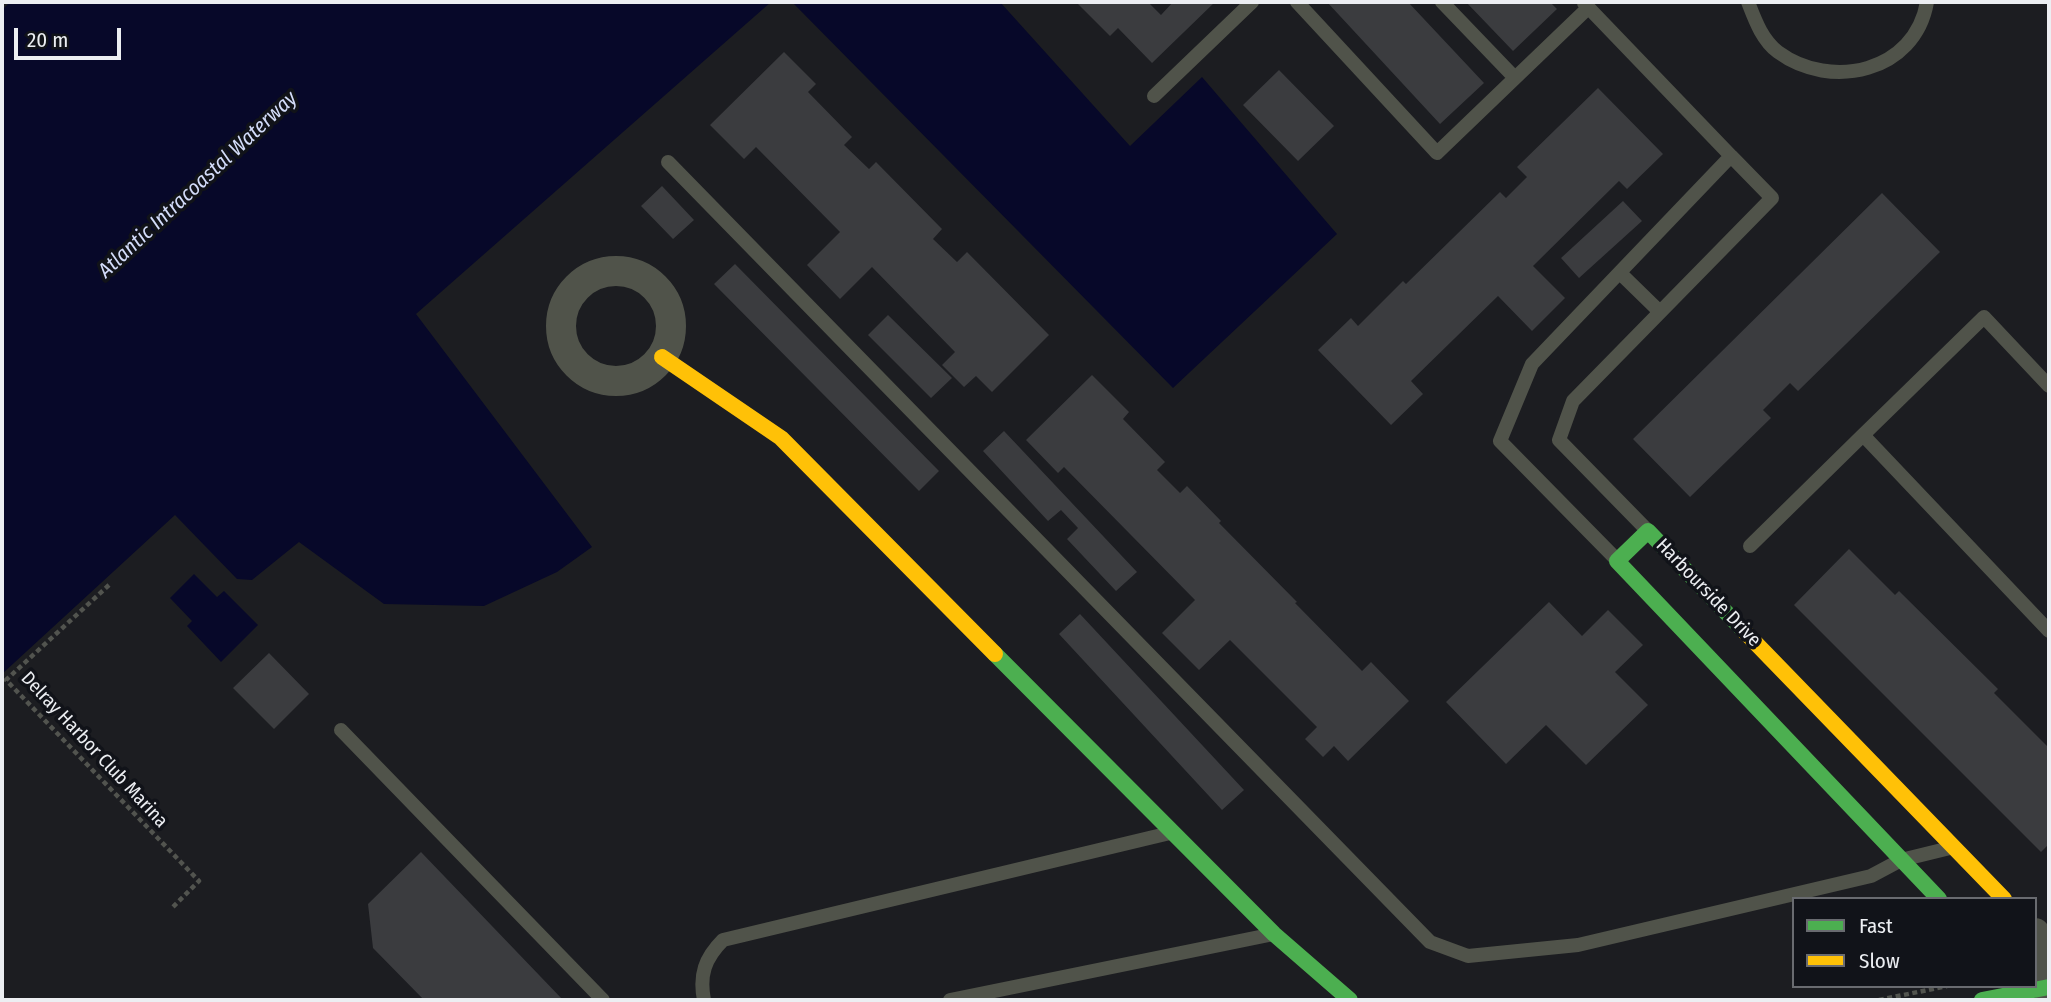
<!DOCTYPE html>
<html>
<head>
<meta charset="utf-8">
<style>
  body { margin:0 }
  #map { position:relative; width:2051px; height:1002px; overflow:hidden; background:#1c1d21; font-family:"Fira Sans Condensed",sans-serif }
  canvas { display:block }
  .frame { position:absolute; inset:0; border:4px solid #eceef2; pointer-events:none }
  .legend { position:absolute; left:1792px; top:897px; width:245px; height:91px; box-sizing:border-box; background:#111319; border:2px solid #696b70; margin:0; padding:9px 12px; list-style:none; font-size:21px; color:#eceef2 }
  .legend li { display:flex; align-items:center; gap:14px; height:35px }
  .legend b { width:35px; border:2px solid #696b70 }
  .scale { position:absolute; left:14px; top:28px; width:107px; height:32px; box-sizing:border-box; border:4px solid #eceef2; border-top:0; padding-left:9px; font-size:21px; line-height:24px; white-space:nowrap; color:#eceef2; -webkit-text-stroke:5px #111319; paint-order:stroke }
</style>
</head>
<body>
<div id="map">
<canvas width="2051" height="1002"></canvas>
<div class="frame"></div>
<ul class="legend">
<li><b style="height:9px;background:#4caf50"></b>Fast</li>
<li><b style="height:9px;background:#ffc107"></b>Slow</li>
</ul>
<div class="scale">20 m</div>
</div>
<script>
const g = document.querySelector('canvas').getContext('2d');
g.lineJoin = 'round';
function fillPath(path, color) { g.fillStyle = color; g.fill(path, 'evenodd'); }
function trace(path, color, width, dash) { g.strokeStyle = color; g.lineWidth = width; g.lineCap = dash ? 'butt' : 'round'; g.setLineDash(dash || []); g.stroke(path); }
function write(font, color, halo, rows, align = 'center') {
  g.font = font + ' "Fira Sans Condensed",sans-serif'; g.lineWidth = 7; g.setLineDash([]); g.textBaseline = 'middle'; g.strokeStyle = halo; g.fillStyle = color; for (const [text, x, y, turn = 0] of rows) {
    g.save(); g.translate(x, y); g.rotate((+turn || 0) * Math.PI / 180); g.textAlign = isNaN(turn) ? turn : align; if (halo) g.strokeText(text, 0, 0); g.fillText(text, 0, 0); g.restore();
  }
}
const water = new Path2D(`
  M10,2h761l-355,312 176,233 -35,25 -73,34 -100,-2 -85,-62 -47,38 -15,-1 -62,-64 -173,159v-664z
  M792,2h208l130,144 72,-69 135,157 -164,154z
  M194,574l23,23 7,-6 34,34 -37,37 -34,-36 5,-5 -22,-23z`);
const building = new Path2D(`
  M1076,2h72l13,13 12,-13h42l-63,61 -34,-35 -8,8z
  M1327,2h81l76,81 -44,41z
  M1466,2h84l7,7 -44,42z
  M784,52l32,32 -8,8 44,45 -8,8 25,24 7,-7 66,67 -9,10 24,23 10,-10 82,83 -57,57 -16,-16 -12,11 -22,-22 13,-13 -83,-85 -32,32 -33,-34 33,-33 -84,-85 -12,12 -34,-34z
  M1279,70l55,56 -36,35 -55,-56z
  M1598,88l65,66 -36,35 -8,-8 -86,85 32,32 -33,33 -34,-35 -87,85 12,13 -32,31 -73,-75 33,-32 7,8 45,-45 3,3 94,-92 6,6 21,-21 -10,-10z
  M662,186l32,34 -21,19 -32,-33z
  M1882,193l58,59 -142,139 -8,-8 -27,27 8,8 -81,79 -57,-58z
  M1623,201l19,20 -63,57 -18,-20z
  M735,264l204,207 -20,20 -205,-207z
  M888,315l64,63 -21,20 -63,-63z
  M1092,375l37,37 -6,7 42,43 -8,8 23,23 7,-7 34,35 -2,2 78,79 -2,1 67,68 9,-9 38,39 -61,60 -14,-15 -11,11 -18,-18 12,-12 -87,-87 -31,30 -37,-37 33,-33 -131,-133 -6,6 -32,-33z
  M1004,431l133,141 -21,19 -49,-52 11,-11 -17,-18 -13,11 -65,-70z
  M1849,549l46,46 4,-4 99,98 -4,4 55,55v96l-8,8 -247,-247z
  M1549,602l33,34 26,-26 35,35 -28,27 33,33 -62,60 -40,-40 -40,39 -60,-62z
  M1080,614l164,176 -22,20 -163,-176z
  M269,653l40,41 -35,35 -41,-41z
  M421,852l142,148h-139l-51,-52 -5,-44z`);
const path = new Path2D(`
  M109,585l-103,95 193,201 -28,28
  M1879,1000l68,-14`);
const lane = new Path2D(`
  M1297,2l140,151 151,-145
  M1442,2l73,76
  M1748,2c7,18 14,38 30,50 53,39 137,20 149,-50
  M1584,3l147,153
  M1154,96l98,-94
  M668,162l762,780 38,14 110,-11 293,-69 30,-16 49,-12
  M1620,273l40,39
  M2049,386l-65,-69 -121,118 186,196
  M1750,546l113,-111
  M1616,559l-116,-118 32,-77 199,-208 41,42 -199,203 -14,39 88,90
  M341,730l262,270
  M704,1000c-5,-25 1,-42 19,-60l447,-107
  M950,1000l319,-65`);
const street = new Path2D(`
  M561 326a55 55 0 1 1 110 0a55 55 0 1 1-110 0Z
  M2035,933c10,17 10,35 11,54`);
const fast = new Path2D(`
  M1744,631l-96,-100 -31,30 322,338
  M995,654l279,280 76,66
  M1982,1000l67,-13`);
const slow = new Path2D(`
  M662,357l119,81 214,216
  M1744,631l260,268`);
const streetNames = [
  ["Harbourside Drive",1708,593,46],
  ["Delray Harbor Club Marina",94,750,47]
];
const waterNames = [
  ["Atlantic Intracoastal Waterway",198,185,-43]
];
fillPath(water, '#070829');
fillPath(building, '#3b3c3f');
trace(path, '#52544f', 4.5, [5, 3.5]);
trace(lane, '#50534a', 14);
trace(street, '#50534a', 30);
trace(fast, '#4caf50', 16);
trace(slow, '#ffc107', 16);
write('19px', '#eceef2', '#111319', streetNames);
write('italic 21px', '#d3dcf9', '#111319', waterNames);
</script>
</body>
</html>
